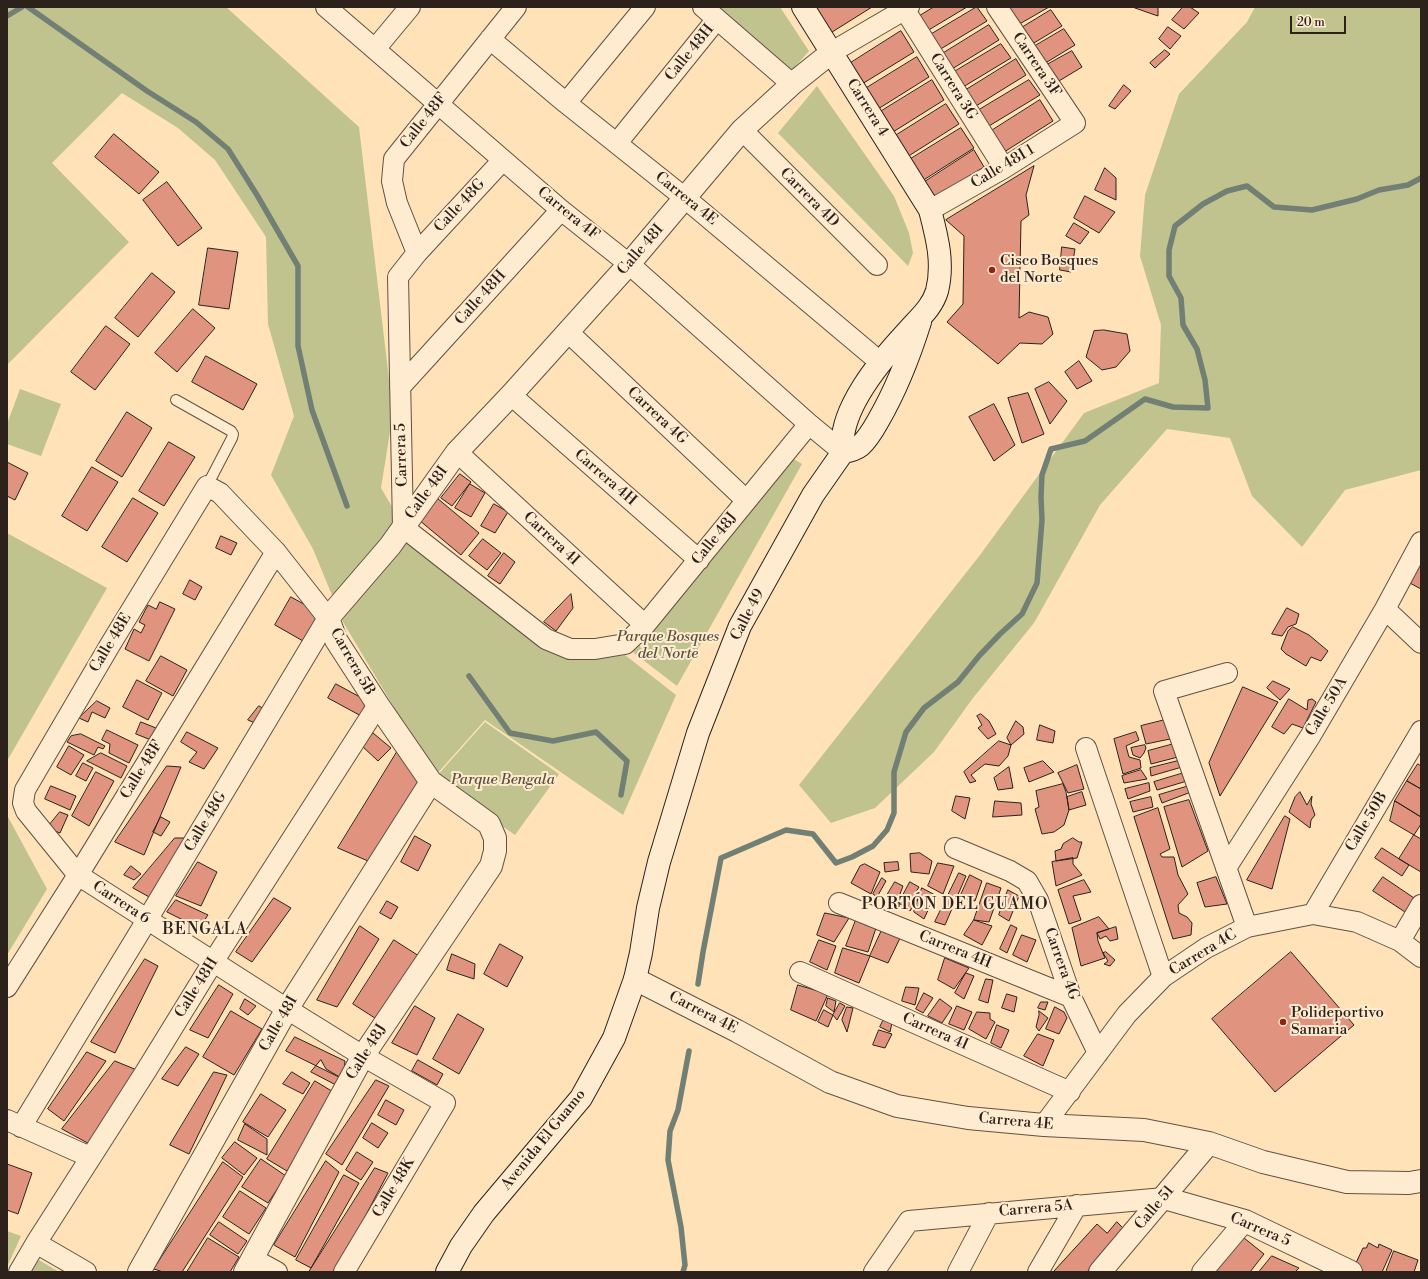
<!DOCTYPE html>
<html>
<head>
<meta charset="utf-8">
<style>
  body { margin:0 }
  #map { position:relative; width:1428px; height:1279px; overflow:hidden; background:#ffe2b7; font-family:"Libre Bodoni",serif }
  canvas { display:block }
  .frame { position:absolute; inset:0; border:8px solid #2d211c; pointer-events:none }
  .scale { position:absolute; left:1290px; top:16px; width:56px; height:18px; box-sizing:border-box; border:2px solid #2d211c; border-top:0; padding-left:5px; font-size:12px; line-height:14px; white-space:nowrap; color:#2d211c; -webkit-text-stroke:3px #ffecd0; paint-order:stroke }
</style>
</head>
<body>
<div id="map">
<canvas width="1428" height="1279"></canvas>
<div class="frame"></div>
<div class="scale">20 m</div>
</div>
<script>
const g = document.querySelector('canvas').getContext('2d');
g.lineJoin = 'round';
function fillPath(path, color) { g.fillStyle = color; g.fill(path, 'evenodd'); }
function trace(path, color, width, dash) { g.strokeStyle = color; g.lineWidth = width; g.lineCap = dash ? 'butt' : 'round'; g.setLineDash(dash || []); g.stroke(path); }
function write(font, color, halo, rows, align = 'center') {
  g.font = font + ' "Libre Bodoni",serif'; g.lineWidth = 4; g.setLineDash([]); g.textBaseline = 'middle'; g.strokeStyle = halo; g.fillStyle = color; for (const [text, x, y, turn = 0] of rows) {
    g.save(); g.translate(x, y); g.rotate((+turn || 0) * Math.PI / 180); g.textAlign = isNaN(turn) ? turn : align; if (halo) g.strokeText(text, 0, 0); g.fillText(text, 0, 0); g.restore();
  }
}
const green = new Path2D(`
  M7,7h219l133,120 34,286 -12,75 36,61 124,99 26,11h28l30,-4 51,40 -53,120 -138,-95 -50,56 -92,-154 -30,-73 -42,-74 23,-59 -26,-92 -2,-87 -51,-77 -37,-32 -56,-35 -70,70 77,79 -122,123z
  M712,7h68l29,44 -21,24z
  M1255,7h166v463l-76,20 -43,57 -50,-51 -22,-58 -63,-9 -67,76 -66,118 -61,75 -39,54 -59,56 -44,15 -32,-38 181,-230 104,-142 75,-30 2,-58 -21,-69 5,-61 34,-101 68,-72z
  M817,86l77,110 15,37 4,20 -5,13 -130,-133z
  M20,389l41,15 -20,52 -34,-12v-20z
  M792,458l10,6 -125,222 -47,-36z
  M7,533l100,55 -100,173z
  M485,722l74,52 -44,61 -80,-57z
  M7,815l40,74 -40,66z
  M7,1231l14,5 -14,31z
  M39,1260l20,12h-29z`);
const stream = new Path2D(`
  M28,7l119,84 49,31 32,27 29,46 41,71v80l14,64 35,96
  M7,16l15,-9
  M469,676l41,57 43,8 43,-9 31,29 -6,34
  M698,984l5,-32 18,-94 65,-28 27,4 23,29 16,-6 21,-11 14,-16 7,-17v-41l12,-40 18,-24 34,-26 21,-26 21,-22 22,-20 15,-31 5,-63 -1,-23 1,-22 9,-26 34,-8 60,-42 28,8 35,1 -3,-28 -8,-31 -14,-24 -2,-27 -12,-22v-26l6,-24 28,-22 24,-13 20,-5 27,21 38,3 45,-11 22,-9 29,-5 13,-7
  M683,1272l2,-7 -4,-38 -13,-67 2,-29 8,-21 11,-59`);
const building = new Path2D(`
  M819,7h53l-43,27 -15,-24z
  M934,7h33l-40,24 -9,-14z
  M977,7l10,14 -48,29 -9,-15z
  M1011,7h38l-33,19 -11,-16z
  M1136,7h22v9l-23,-8z
  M1183,7h7l9,6 -15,16 -12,-9z
  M1051,10l11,16 -33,20 -11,-16z
  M989,25l10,15 -47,29 -10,-15z
  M1168,27l13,9 -11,13 -11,-10z
  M1064,29l11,16 -33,20 -12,-16z
  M901,31l13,21 -52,32 -13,-20z
  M1001,44l10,14 -48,29 -9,-15z
  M1165,50l5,4 -15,14 -5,-5z
  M1072,51l10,16 -28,17 -11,-17z
  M917,57l12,20 -51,32 -13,-20z
  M1016,59l10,16 -50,31 -10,-16z
  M932,80l12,20 -51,32 -13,-20z
  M1029,80l11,15 -51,31 -10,-16z
  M1124,85l7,6 -16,18 -6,-3z
  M1040,100l13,21 -52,33 -13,-21z
  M946,104l13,20 -52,33 -12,-21z
  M961,128l13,20 -52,33 -13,-21z
  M114,134l45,38 -20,22 -44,-37z
  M974,150l10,17 -51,31 -10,-15z
  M1034,166l-8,29 3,20 -8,6 -2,97 10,-6 19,5 5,17 -11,10 -22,-1 -22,21 -51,-42 16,-18 1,-68 -18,-16z
  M1105,168l11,10v22l-21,-10z
  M167,182l35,46 -24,18 -35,-46z
  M1085,196l30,16 -16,21 -25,-15z
  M1074,223l15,9 -9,12 -14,-8z
  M1062,247l13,2 -4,23 -11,-2z
  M208,248l30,4 -9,57 -30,-4z
  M152,273l23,19 -37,45 -23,-19z
  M193,309l22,19 -38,44 -22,-19z
  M106,326l24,18 -35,46 -24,-18z
  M1104,330l23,4 3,17 -14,16 -14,3 -16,-13 8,-26z
  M206,356l51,28 -14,26 -51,-28z
  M1079,361l13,20 -15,8 -12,-17z
  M1049,382l18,19 -17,23 -15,-35z
  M1028,393l16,41 -22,9 -14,-45z
  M994,404l21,41 -21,16 -25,-44z
  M127,412l25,16 -30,49 -26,-16z
  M169,442l26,15 -31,49 -25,-15z
  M7,462l21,11 -13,27 -8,-4z
  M92,467l26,15 -31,49 -25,-15z
  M460,474l11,8 -19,24 -11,-8z
  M470,484l15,9 -14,24 -16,-9z
  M133,498l25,15 -31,49 -25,-15z
  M437,498l42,35 -18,22 -42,-35z
  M494,504l14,8 -13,21 -14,-7z
  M221,536l16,7 -6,12 -15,-7z
  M483,539l18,14 -14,17 -18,-14z
  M504,553l11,9 -15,22 -12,-8z
  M1421,559v30l-13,-7z
  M190,580l12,7 -7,13 -12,-6z
  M571,594l2,14 -17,23 -12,-9z
  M291,597l29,16 -17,28 -28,-16z
  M160,602l15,7 -26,52 -24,-12 9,-20 7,4 4,-8 -6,-3 9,-17 8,4z
  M1287,608l12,6 -3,10 -8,3 -6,9 -10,-2z
  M1293,627l16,8 19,16 -7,10 -10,-4 -5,9 -20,-12 -5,-5 7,-18z
  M161,656l26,14 -14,26 -27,-15z
  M137,680l25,13 -14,27 -25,-13z
  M1273,681l17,8 -10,11 -13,-12z
  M336,684l35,19 -8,14 -35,-19z
  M1243,687l35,15 -58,94 -11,-33z
  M1289,699l18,11 1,-10 4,-1 4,3 -13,26 -11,-4 -8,10 -12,-7z
  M97,701l13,7 -5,10 -13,-6 -4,10 -9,-4z
  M259,706l7,4 -9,14 -9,-4z
  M981,714l8,7 7,13 -8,5 -10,-11 4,-3 -5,-9z
  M1165,720l5,19 -24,5 -5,-18z
  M1016,721l7,6 1,7 -13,11 -4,-7z
  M141,722l15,6 -5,12 -15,-6z
  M1040,725l15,6 -2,12 -16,-3z
  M107,730l31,15 -9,18 -20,-10 1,-9 -8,-4z
  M187,732l31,16 -14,21 -15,-7 8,-10 -16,-10z
  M1136,732l3,8 -13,6 3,11 11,3 1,8 -18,6 -9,-35z
  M373,733l18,15 -13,13 -16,-15z
  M81,734l24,12 -2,3 -5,-2 -4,8 -27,-13 4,-6z
  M999,741l12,4 -3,11 -9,10 -14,-2 -14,11 5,6 -6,2 -6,-11z
  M1174,744l4,13 -27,7 -3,-13z
  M1145,745l1,3 -2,5 -4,5 -7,-3 -2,-7z
  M69,746l15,9 -13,20 -14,-8z
  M397,752l25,30 -47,82 -37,-16z
  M101,753l26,13 -6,12 -34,-17z
  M1043,761l11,11 -25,10 -5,-14z
  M1178,761l4,6 -31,9 -1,-8z
  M83,763l10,5 -7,13 -10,-5z
  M1418,764l3,2v23l-14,-8z
  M1077,765l7,24 -16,4 -10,-20z
  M167,766l14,1 -37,88 -29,-13z
  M1009,767l4,21 -15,2 -4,-12z
  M1141,770l6,9 -23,4 -2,-7z
  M96,772l18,9 -25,45 -17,-10z
  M1184,773l3,8 -30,9 -3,-8z
  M1407,781l14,8v28l-26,-16z
  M1149,783l1,8 -22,8 -3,-10z
  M1063,784l3,8 3,18 -5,15 -10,7 -12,2 -7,-25 4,-2 -3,-16z
  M51,786l25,10 -6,14 -25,-11z
  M1189,786l2,6 -29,11 -3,-8z
  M1082,792l4,13 -17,5 -2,-13z
  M1300,792l7,13 5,-9 -1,8 4,11 -4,5 -1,8 -21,-16 6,-15z
  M956,796l14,2 -5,21 -13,-8z
  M1151,797l2,10 -20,5 -3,-10z
  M1189,800l19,51 -26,16 -18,-60z
  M995,801l26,2 1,12 -29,2z
  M1395,801l26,16v7l-7,11 -24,-14z
  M1158,808l12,41 -10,5 2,3h12l4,18 10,19 -10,11 1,8 8,4 5,6 -1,12 -18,4 -39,-122z
  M60,812l8,3 -8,18 -13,-5z
  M1285,816l5,3 -18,70 -25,-9z
  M161,817l9,5 -9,14 -8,-4z
  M1414,835l7,4v33l-22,-13z
  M415,836l16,9 -13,26 -17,-9z
  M175,838h13l-37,60 -18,-10z
  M1073,838l6,4h3l-5,16 -21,3 -1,-10 6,-2 2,-5z
  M1382,848l27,17 -7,11 -27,-18z
  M920,853l12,8 -3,13 -18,-2 -1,-18z
  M1073,858v6l9,11 -26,11 -4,-24z
  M198,862l19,10 -16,34 -25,-10z
  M898,862l1,8 -14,2 -1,-9z
  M938,863l16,3 -11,28 -15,-8z
  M865,864l15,8 -9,22 -20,-11 9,-17z
  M131,866l10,8 -7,6 -10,-5z
  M959,873l7,3 -21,49 -10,-3z
  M970,875l12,6 -7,20 -15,-4z
  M1216,877l11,27 -22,3 -8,-24z
  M1383,877l31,21 -9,14 -32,-21z
  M882,878l4,3 -9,16 -4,-3z
  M1084,880l7,12 -18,4 8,24 -12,4 -11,-34z
  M895,882l8,4 -3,8 -1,13 -13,-10z
  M910,882l9,5 -5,8 4,3 -8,13 -11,-8z
  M987,883l14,5 -12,34 -15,-2z
  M922,888l13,7 -11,24 -10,-7z
  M1008,890l11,6 -10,25 -10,-6z
  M274,898l17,10 -39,54 -16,-10z
  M176,900l32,15 -9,13 -32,-16z
  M387,901l11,6 -7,12 -11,-6z
  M825,913l24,5 -15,24 -17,-7z
  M1099,917l10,12 -12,4 1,8 7,17 -24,8 -9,-38z
  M856,920l20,8 -8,24 -22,-6z
  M974,920l18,6 -10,19 -18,-10z
  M1011,925l6,3 -10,25 -7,-4z
  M360,926l19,13 -42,68 -20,-7z
  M1116,927l2,12 -8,2 -4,-5 -6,3 -3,-6z
  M882,930l19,6 -13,27 -18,-7z
  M1022,935l14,5 -9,22 -14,-7z
  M394,940l25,16 -41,64 -25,-16z
  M819,940l17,6 -9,24 -17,-8z
  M500,944l23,13 -16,30 -23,-13z
  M843,948l27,8 -11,27 -24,-10z
  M1106,952l9,8 -5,6 -6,-2 4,-3 -5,-8z
  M1291,952l63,73 -79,67 -63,-73z
  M452,954l23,10 -1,15 -27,-9z
  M945,958l24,10 -15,21 -16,-9z
  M145,959l13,7 -43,87 -24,-11z
  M966,973l8,3 -10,23 -9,-6z
  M986,979l7,1 -5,23 -9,-3z
  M219,985l14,9 -25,44 -18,-8z
  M798,985l30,9 -12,27 -25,-11z
  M906,987l13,1 -4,17 -13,-4z
  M924,993l9,5 -10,15 -7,-4z
  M1007,994l10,3 -3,15 -12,-4z
  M828,998l8,3 -2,11 -8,-6z
  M245,999l11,7 -8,9 -8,-6z
  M940,999l12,9 -10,15 -14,-7z
  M1041,1002h7l-3,8 -7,-2z
  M840,1003l5,3 -8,14 -4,-5z
  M415,1006l20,12 -18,37 -25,-12z
  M957,1006l15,6 -8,18 -15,-6z
  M847,1007l6,1 -6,24 -5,-12z
  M1055,1007l9,5 3,6 -8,16 -13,-5z
  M824,1010l9,5 -5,12 -10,-5z
  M231,1011l31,18 -28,46 -31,-18z
  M1039,1011l9,7 -9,13 -3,-4 3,-12z
  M977,1012l13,1v6l5,3 -9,17 -17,-10z
  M887,1013l6,5 -3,14 -10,-5z
  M458,1014l26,15 -25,45 -26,-15z
  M997,1025l12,5 -8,18 -10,-5z
  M879,1030l13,4 -7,14 -12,-3z
  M1038,1034l16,6 -11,26 -19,-10z
  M295,1037l50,24 -2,18 -57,-28z
  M186,1047l13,7 -21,32 -16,-7z
  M87,1052l19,9 -42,60 -16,-12z
  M321,1060l5,9 17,10 -7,6 -25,-13z
  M418,1060l25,14 -6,11 -25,-14z
  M115,1061l29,12 -51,73 -31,-17z
  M214,1072l13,3 -38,79 -19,-9z
  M292,1072l18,11 -7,11 -20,-10z
  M376,1080l13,6 -47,79 -16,-11z
  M315,1081l20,12 -48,78 -20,-12z
  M261,1094l25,16 -18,27 -25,-15z
  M386,1100l18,10 -8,15 -18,-10z
  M372,1123l16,10 -10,15 -15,-10z
  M245,1124l22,15v16l-29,-15z
  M235,1142l22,16 -13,17 -22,-17z
  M357,1152l16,10 -12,18 -15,-10z
  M261,1159l25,17 -18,27 -26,-16z
  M326,1161l13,11 -44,85 -21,-12z
  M223,1162l20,15 -61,95h-19l-9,-3z
  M7,1164l25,9 -14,41 -11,-4z
  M375,1168l13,5 -52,99h-27z
  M344,1175l15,8 -48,85 -15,-8z
  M240,1191l26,17 -17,26 -26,-17z
  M219,1222l28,19 -9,13 -28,-19z
  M1117,1222l8,8 -38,42h-32l-1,-1 43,-47 10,9z
  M1239,1234l25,20 -14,18h-40z
  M208,1238l31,19 -9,15h-43z
  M1369,1243l9,5 1,-4 13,6 -10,22h-17l-11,-5 9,-19h3z
  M1394,1251l24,9 -4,12h-28z
  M1272,1256l27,12 -4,4h-36z`);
const service = new Path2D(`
  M176,400l55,31 2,3 -1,4 -25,48`);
const minor = new Path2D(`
  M326,7l235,203 68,54 180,160 34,28
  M703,7l89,77
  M903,7l101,161
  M490,39l76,64 119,95 195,164
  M375,49l35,-42
  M832,52l77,-45
  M566,103l79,-96
  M742,130l135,135
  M617,143l100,-124
  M503,160l-86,93 -19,24 5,250 143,112 24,10h25l30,-5 20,-19 164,-201
  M930,210l74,-42 71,-45 -78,-116
  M417,253l-20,-50 -5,-22 2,-22 122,-152
  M568,332l178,168
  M400,387l161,-177
  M511,395l188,165
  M457,452l188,173
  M1385,609l36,34
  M1227,673l-63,18 83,236
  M1086,748l77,229
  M955,848l55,23 17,10 11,19 33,97 27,56
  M1226,868l85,-133 74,-126 36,-67
  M839,903l232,94
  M1313,914l108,-183
  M1400,941l21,-36
  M800,972l270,120
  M7,987l71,-112 198,-323
  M7,1120l83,37
  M1044,1125l83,-111 36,-37 43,-29 41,-21 66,-13 44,8 43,19 21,16
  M21,1127l126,-207 181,-302 -52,-66 -56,-59 -13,-7 -97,159 -85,145 -2,13 3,8 52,64 209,134 76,47 82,47 -101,169
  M36,1243l50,29
  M253,1259l24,13
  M19,1272l17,-29 110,-172 67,-109 165,-257
  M874,1272l35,-51 255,-23
  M958,1272l31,-59
  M1038,1272l39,-67
  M1202,1272l43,-51`);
const tertiary = new Path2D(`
  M635,979l102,52 93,51 67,24 71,12 76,7 100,5 65,13 54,19 84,20 62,1 12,-2
  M1164,1198l81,23 106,51
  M139,1272l148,-263 144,-227
  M245,1272l118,-216 128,-190 4,-15v-13l-6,-14 -58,-42 -53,-77 -42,-65 -8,-22 62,-72 67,-94 54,-57 118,-131 113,-134 50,-46 40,-32
  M1100,1272l109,-129`);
const secondary = new Path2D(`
  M803,7l127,203c7,27 14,53 7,81 -5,17 -19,28 -30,41 -26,28 -70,79 -64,120
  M843,452c7,-1 12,-2 17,-6 8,-7 13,-16 18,-25 18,-31 31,-64 42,-99
  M447,1272l14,-26 23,-33 97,-115 33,-60 21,-59 6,-26 7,-45 11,-46 39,-129 42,-107 73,-131 30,-43`);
const markers = [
  [992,270,4,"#8f2418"],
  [1283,1022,4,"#8f2418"]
];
const streetNames = [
  ["Calle 48H",690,53,-51],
  ["Carrera 3F",1036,65,56],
  ["Carrera 3G",953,87,58],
  ["Carrera 4",867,108,58],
  ["Calle 48F",424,121,-52],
  ["Calle 48I 1",1003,167,-31],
  ["Carrera 4D",809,198,45],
  ["Carrera 4E",686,199,39],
  ["Calle 48G",460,206,-47],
  ["Carrera 4F",568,214,39],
  ["Calle 48I",641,250,-49],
  ["Calle 48H",481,298,-48],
  ["Carrera 4G",657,416,43],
  ["Carrera 5",402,455,-92],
  ["Carrera 4H",605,478,41],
  ["Calle 48I",427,493,-54],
  ["Carrera 4I",551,539,43],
  ["Calle 48J",715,539,-51],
  ["Calle 49",748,615,-63],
  ["Calle 48E",111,643,-59],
  ["Carrera 5B",352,662,60],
  ["Calle 50A",1327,707,-59],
  ["Calle 48F",142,770,-58],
  ["Calle 48G",206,822,-59],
  ["Calle 50B",1367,822,-59],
  ["Carrera 6",121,903,33],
  ["Carrera 4H",955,950,22],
  ["Carrera 4C",1203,953,-31],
  ["Carrera 4G",1061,964,70],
  ["Calle 48H",197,988,-58],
  ["Carrera 4E",703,1013,27],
  ["Calle 48I",279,1024,-60],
  ["Carrera 4I",935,1032,24],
  ["Calle 48J",367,1052,-58],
  ["Carrera 4E",1016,1122,5],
  ["Avenida El Guamo",544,1140,-51],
  ["Calle 48K",394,1188,-59],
  ["Calle 51",1155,1208,-50],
  ["Carrera 5A",1036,1209,-5],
  ["Carrera 5",1260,1230,23]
];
const poiNames = [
  ["Cisco Bosques",1000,261],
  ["del Norte",1000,278],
  ["Polideportivo",1291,1013],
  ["Samaria",1291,1030]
];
const parkNames = [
  ["Parque Bosques",668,637],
  ["del Norte",668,654],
  ["Parque Bengala",503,780]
];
const neighbourhoodNames = [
  ["PORTÓN DEL GUAMO",955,905],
  ["BENGALA",205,930]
];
fillPath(green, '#c1c38e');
trace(stream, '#727f74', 5.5);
fillPath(building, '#e0947f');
trace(building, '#2d211c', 1);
trace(service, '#625143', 12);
trace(minor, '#625143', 22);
trace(tertiary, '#625143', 24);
trace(secondary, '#2d211c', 24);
trace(service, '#ffecd0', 10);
trace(minor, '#ffecd0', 20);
trace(tertiary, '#ffecd0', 22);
trace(secondary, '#ffecd0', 22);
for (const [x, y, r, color] of markers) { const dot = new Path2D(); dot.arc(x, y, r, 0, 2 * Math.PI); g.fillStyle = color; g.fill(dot); trace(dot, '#ffecd0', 1.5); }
write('15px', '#2d211c', '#ffecd0', streetNames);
write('15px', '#2d211c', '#ffecd0', poiNames, 'left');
write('italic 15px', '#59523e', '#ffecd0', parkNames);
g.letterSpacing = '1px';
write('16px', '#2d211c', '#ffecd0', neighbourhoodNames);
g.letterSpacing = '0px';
</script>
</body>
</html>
